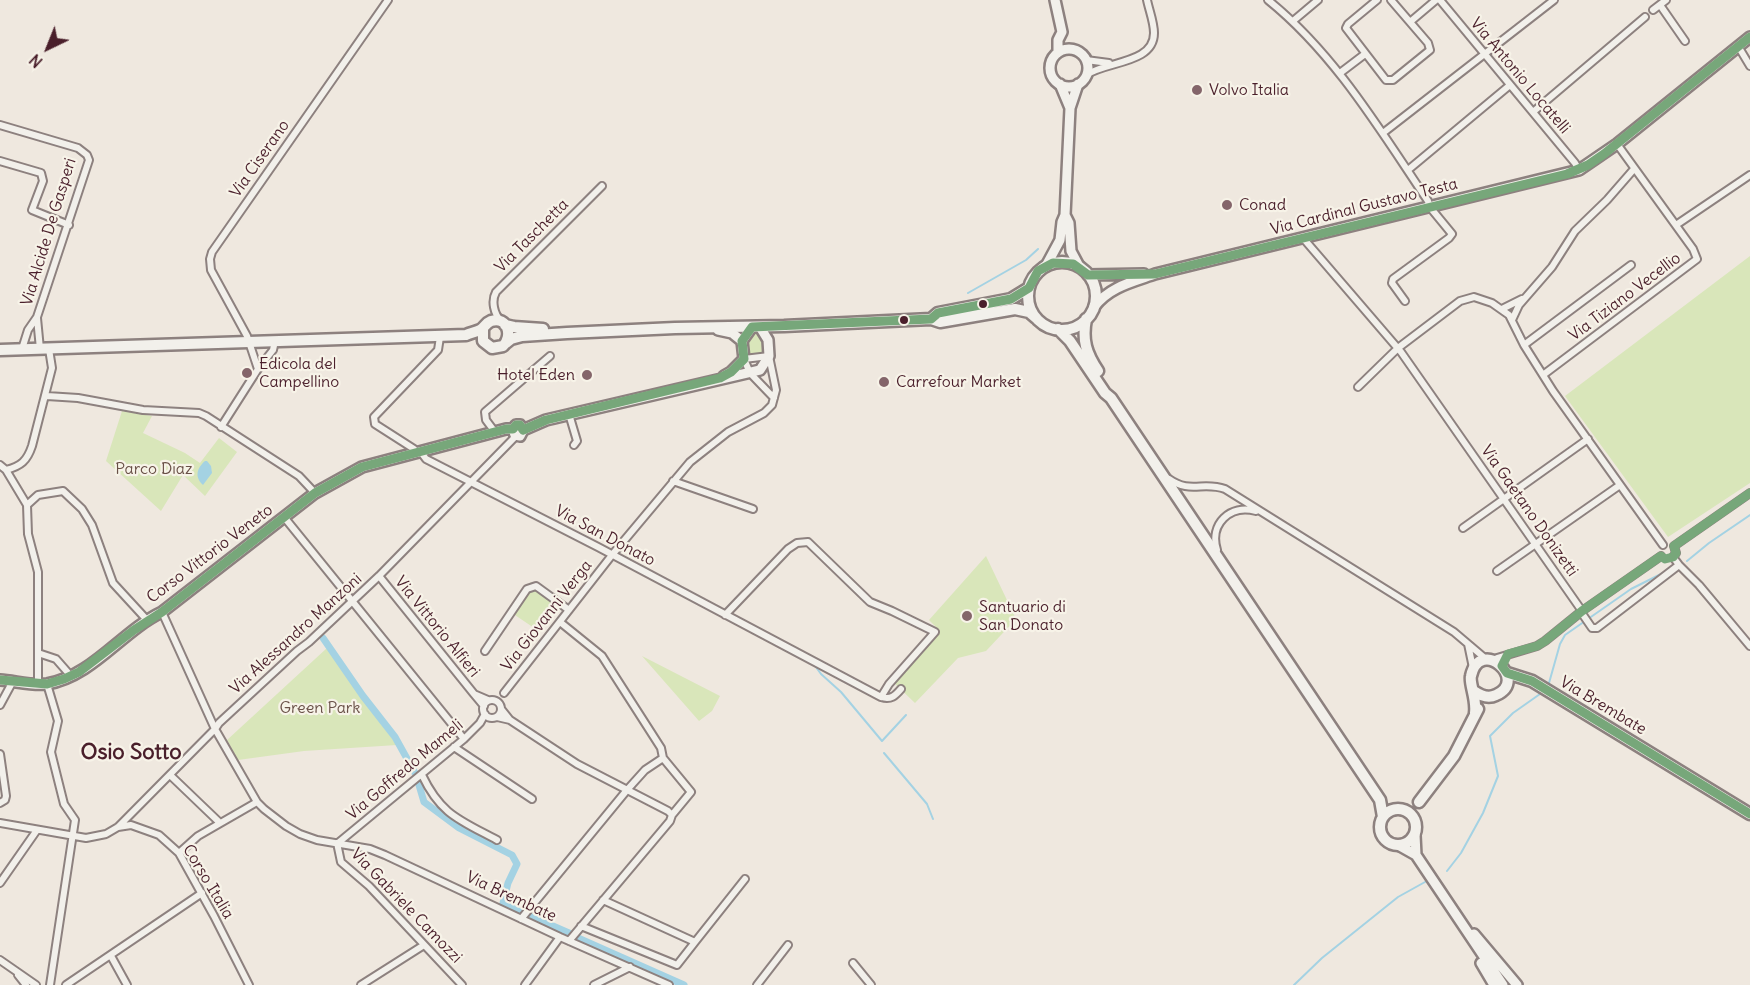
<!DOCTYPE html>
<html>
<head>
<meta charset="utf-8">
<style>
  body { margin:0 }
  #map { position:relative; width:1750px; height:985px; overflow:hidden; background:#efe8df; font-family:Delius,sans-serif }
  canvas { display:block }
  .north { position:absolute; left:18px; top:18px; width:60px; height:60px; -webkit-text-stroke:4px #f7f3e8; paint-order:stroke; rotate:223deg; font-size:16px; font-weight:700; line-height:24px; text-align:center; color:#4a1f2b }
  .north::after { content:''; display:block; margin:auto; width:21px; height:27px; background:#4a1f2b; clip-path:polygon(50% 0,100% 100%,50% 72%,0 100%) }
</style>
</head>
<body>
<div id="map">
<canvas width="1750" height="985"></canvas>
<div class="north">N</div>
</div>
<script>
const g = document.querySelector('canvas').getContext('2d');
g.lineJoin = 'round';
function fillPath(path, color) { g.fillStyle = color; g.fill(path, 'evenodd'); }
function trace(path, color, width, dash) { g.strokeStyle = color; g.lineWidth = width; g.lineCap = dash ? 'butt' : 'round'; g.setLineDash(dash || []); g.stroke(path); }
function write(font, color, halo, rows, align = 'center') {
  g.font = font + ' Delius,sans-serif'; g.lineWidth = 4.5; g.setLineDash([]); g.textBaseline = 'middle'; g.strokeStyle = halo; g.fillStyle = color; for (const [text, x, y, turn = 0] of rows) {
    g.save(); g.translate(x, y); g.rotate((+turn || 0) * Math.PI / 180); g.textAlign = isNaN(turn) ? turn : align; if (halo) g.strokeText(text, 0, 0); g.fillText(text, 0, 0); g.restore();
  }
}
const green = new Path2D(`
  M1750,256v227l-82,54 -103,-141z
  M756,331c10,4 9,11 9,21l-19,3 1,-17 4,-6z
  M122,411l30,5 -9,17 42,20 15,10 19,-25 18,14 -32,44 -22,-21 -22,36 -55,-50z
  M986,556l30,63 -30,32 -28,7 -43,45 -23,-22 46,-52 -9,-9z
  M531,582l30,24 -21,26 -31,-21z
  M327,648l70,97 -93,6 -66,9 -11,-20z
  M642,656l78,40 -8,15 -13,10z`);
const water = new Path2D(`
  M205,461h2l4,5 1,7 -9,12c-9,-8 -6,-17 2,-24z`);
const stream = new Path2D(`
  M968,293l58,-33 12,-11
  M1687,561l22,-18 41,-28
  M813,663l8,11 20,18 41,49 24,-26
  M1549,683l11,-39 5,-9 66,-46 36,-18
  M884,753l43,51 6,15
  M1447,871l14,-18 22,-40 15,-37 -8,-40 23,-23 27,-19
  M1294,985l28,-27 76,-61 27,-15`);
const canal = new Path2D(`
  M323,638l40,58 32,41 20,36
  M419,785l5,17 35,26 53,27 5,9 -9,19 -5,20 17,9
  M530,916l39,17
  M578,938l106,47`);
const street = new Path2D(`
  M1268,0c67,54 112,130 160,201l1,5 23,28 -3,4 -56,41 -1,4 13,18
  M1377,0l-29,24 -2,4 40,52h7l37,-30 -2,-7 -37,-43
  M1440,0l135,163 4,7
  M1660,5l25,36
  M1653,10l13,-10
  M1293,21l25,-21
  M1410,22l26,-22
  M1738,46l12,20
  M1086,60l23,3
  M1340,73l25,-19
  M1086,75c20,-14 68,-11 68,-42 0,-11 -5,-23 -7,-33
  M1533,112l112,-95
  M0,125l78,23 9,7 2,5 -52,157 -9,13 -6,19
  M1383,133l171,-133
  M0,161l41,12 2,8 -11,29 37,15
  M1408,170l102,-85
  M1676,225l74,-50
  M1303,238l98,114 181,259
  M1502,309l20,-10
  M37,318l3,31
  M1512,320l7,-15 33,-38 23,-36 32,-31 27,-31
  M501,321c-7,-7 -10,-20 -5,-29l106,-106
  M1524,345l107,-80
  M258,369l-11,-33 -36,-66 -1,-11 2,-7 176,-252
  M1543,375l154,-116 -4,-10 -76,-105
  M1358,387l40,-39 62,-47 14,-4 18,6 17,12 15,30 29,46 110,154
  M47,396l31,2 65,12 56,3 7,3 93,60 16,17
  M569,414l8,27 -3,4
  M221,427l37,-58 15,-19 2,-9
  M495,432l-9,-12 -1,-8 65,-56
  M420,451l6,8 172,88 283,150c10,3 14,-1 20,-8
  M416,452l-2,-3 -39,-25 -1,-7 64,-67 2,-13
  M0,465l6,5 21,35
  M6,470c15,-4 21,-9 26,-24l20,-78 -3,-19
  M1169,479c21,15 34,2 56,10l229,143 33,28
  M673,481l80,28
  M27,505l11,-10 25,-4 19,18 10,16 21,58 34,37
  M27,505l1,29 10,38v112
  M284,517l180,222
  M1463,528l125,-89
  M1674,546l76,-53
  M1217,550c-8,-26 13,-46 39,-39
  M1679,565l20,20 51,61
  M1497,571l123,-86
  M379,576l95,118
  M162,612l53,117 42,73 7,7 22,17 14,8 17,6 53,9 15,6 175,82 109,48
  M1581,612l11,16h5l82,-63 -6,-8 3,-4 -2,-7
  M725,615l63,-66 9,-6 11,-1 62,60 22,9 43,21 -46,52 -8,13
  M560,622l42,34 59,92 2,10
  M1468,644l5,24
  M485,651l42,-62 9,-3 33,24
  M38,653l18,6 14,16
  M1495,661l2,-3 40,-12 8,-5 37,-30 79,-55
  M47,684l11,37 -7,31 13,52 11,16 -25,165
  M504,693l108,-138 78,-93 38,-30 36,-19 8,-8 4,-15 -7,-34 -25,3 6,14 24,25
  M483 709a9 9 0 1 1 18 0a9 9 0 1 1-18 0Z
  M0,705l13,-24
  M484,706l-10,-12 14,6
  M497,717l13,3 -8,-10
  M510,720l67,44 91,47 4,4 -2,6 -101,120
  M454,747l78,52
  M0,754l6,42 -1,4 -5,3
  M170,775l49,47
  M422,775c19,40 38,45 75,65
  M0,823l86,15 20,-4 12,-7 97,-98 4,-6 78,-72 12,-9 70,-66 137,-140
  M118,827l13,-2 28,10 20,18 35,63 35,69
  M337,843l4,19 28,24 93,99
  M338,843l126,-104 16,-16 5,-9
  M179,853l19,-17 59,-34
  M0,883l37,-53
  M603,900l92,42 50,-63
  M521,919l106,-129 18,-20 18,-12 28,34 -19,23
  M581,926l96,39 18,-23
  M111,956l16,29
  M0,960l36,25
  M853,963l18,22
  M18,975l8,10
  M66,985l136,-92
  M361,985l63,-40
  M525,985l35,-48
  M594,985l36,-18
  M757,985l31,-40`);
const secondary = new Path2D(`
  M1055,0l7,32 -4,8v12
  M1050 68a19 19 0 1 1 38 0a19 19 0 1 1-38 0Z
  M1060,84l10,24
  M1065,215l4,8 2,28 8,15
  M1046,266l14,-26 2,-18 3,-7 5,-107 8,-24
  M1088,275l56,-1
  M1094,307c15,-20 38,-25 61,-33l424,-104 38,-26 133,-107
  M718,330l14,3 10,8
  M724,376l7,-4 13,-13 -2,-18 10,-14
  M513,429l2,6 5,1 3,-6 23,-10 214,-50 9,-14 -1,-16 -8,-13
  M0,680c15,1 32,6 47,4 46,-8 75,-53 115,-72l153,-119 47,-26 144,-38h7l3,-4h4l3,5
  M1415,835l1,20 87,130
  M1400,846l16,9
  M1474,934l43,51
  M1481,963l13,22`);
const primary = new Path2D(`
  M1028 296a34 34 0 1 1 68 0a34 34 0 1 1-68 0Z
  M931,319l7,-6 73,-14 18,-11
  M1086,319c-4,21 0,34 12,52
  M505,325l9,2 29,2
  M1058,329l12,12 35,52 6,5 269,402 3,17
  M506,343l5,-4 11,-3 45,-3 108,-5 109,-2 147,-7 9,3 75,-13 14,3 7,6
  M0,350l466,-15c4,-2 10,-3 14,-5 4,-2 6,-7 11,-9 17,-5 22,15 12,25l-11,2 -9,-7v-11
  M1507,673l25,8 218,133
  M1474,691c7,5 14,8 22,4 34,-15 -16,-59 -25,-19 -2,7 6,23 4,37
  M1419,802l35,-46 24,-47
  M1380 827a18 18 0 1 1 36 0a18 18 0 1 1-36 0Z`);
const bus1 = new Path2D(`
  M1750,493l-76,53 2,7 -3,4 -8,2 -4,-3 -79,55 -37,30 -8,5 -29,8 -6,12 5,7 25,8 218,133
  M0,680l47,4 17,-5 15,-7 55,-42 28,-18 153,-119 47,-26 144,-38h7l3,-4h4l3,5 23,-10 174,-42 11,-6 13,-13 -2,-18 10,-14 179,-8 7,-6 73,-14 18,-11 9,-17 15,-8 20,1 15,11 67,-1 412,-100 21,-9 16,-11 146,-117`);
const markers = [
  [1197,90,6,"#84656a"],
  [1227,205,6,"#84656a"],
  [983,304,5,"#4a1f2b"],
  [904,320,5,"#4a1f2b"],
  [247,373,6,"#84656a"],
  [587,375,6,"#84656a"],
  [884,382,6,"#84656a"],
  [967,616,6,"#84656a"]
];
const streetNames = [
  ["Via Antonio Locatelli",1520,76,50],
  ["Via Ciserano",260,159,-55],
  ["Via Cardinal Gustavo Testa",1364,207,-14],
  ["Via Alcide De Gasperi",49,232,-73],
  ["Via Taschetta",532,236,-45],
  ["Via Tiziano Vecellio",1625,297,-37],
  ["Via Gaetano Donizetti",1529,511,55],
  ["Via San Donato",605,536,28],
  ["Corso Vittorio Veneto",210,554,-37],
  ["Via Giovanni Verga",547,616,-52],
  ["Via Vittorio Alfieri",437,627,51],
  ["Via Alessandro Manzoni",296,634,-42],
  ["Via Brembate",1603,706,31],
  ["Via Goffredo Mameli",405,770,-40],
  ["Corso Italia",208,882,59],
  ["Via Brembate",511,897,25],
  ["Via Gabriele Camozzi",406,906,46]
];
const poiNames = [
  ["Volvo Italia",1209,90],
  ["Conad",1239,205],
  ["Edicola del",259,364],
  ["Campellino",259,382],
  ["Hotel Eden",575,375,"right"],
  ["Carrefour Market",896,382],
  ["Santuario di",979,607],
  ["San Donato",979,625]
];
const parkNames = [
  ["Parco Diaz",154,469],
  ["Green Park",320,708]
];
const districtNames = [
  ["Osio Sotto",131,753]
];
fillPath(green, '#d9e6ba');
fillPath(water, '#a4d2e3');
trace(stream, '#a4d2e3', 2);
trace(canal, '#a4d2e3', 7);
trace(street, '#8d817f', 10);
trace(secondary, '#8d817f', 14);
trace(primary, '#8d817f', 15);
trace(street, '#f2f0eb', 6);
trace(secondary, '#f2f0eb', 9);
trace(primary, '#f2f0eb', 10);
trace(bus1, '#77a77a', 9);
for (const [x, y, r, color] of markers) { const dot = new Path2D(); dot.arc(x, y, r, 0, 2 * Math.PI); g.fillStyle = color; g.fill(dot); trace(dot, '#f7f3e8', 2); }
write('16px', '#4a1f2b', '#f7f3e8', streetNames);
write('16px', '#4a1f2b', '#f7f3e8', poiNames, 'left');
write('16px', '#695047', '#f7f3e8', parkNames);
write('bold 22px', '#4a1f2b', '#f7f3e8', districtNames);
</script>
</body>
</html>
